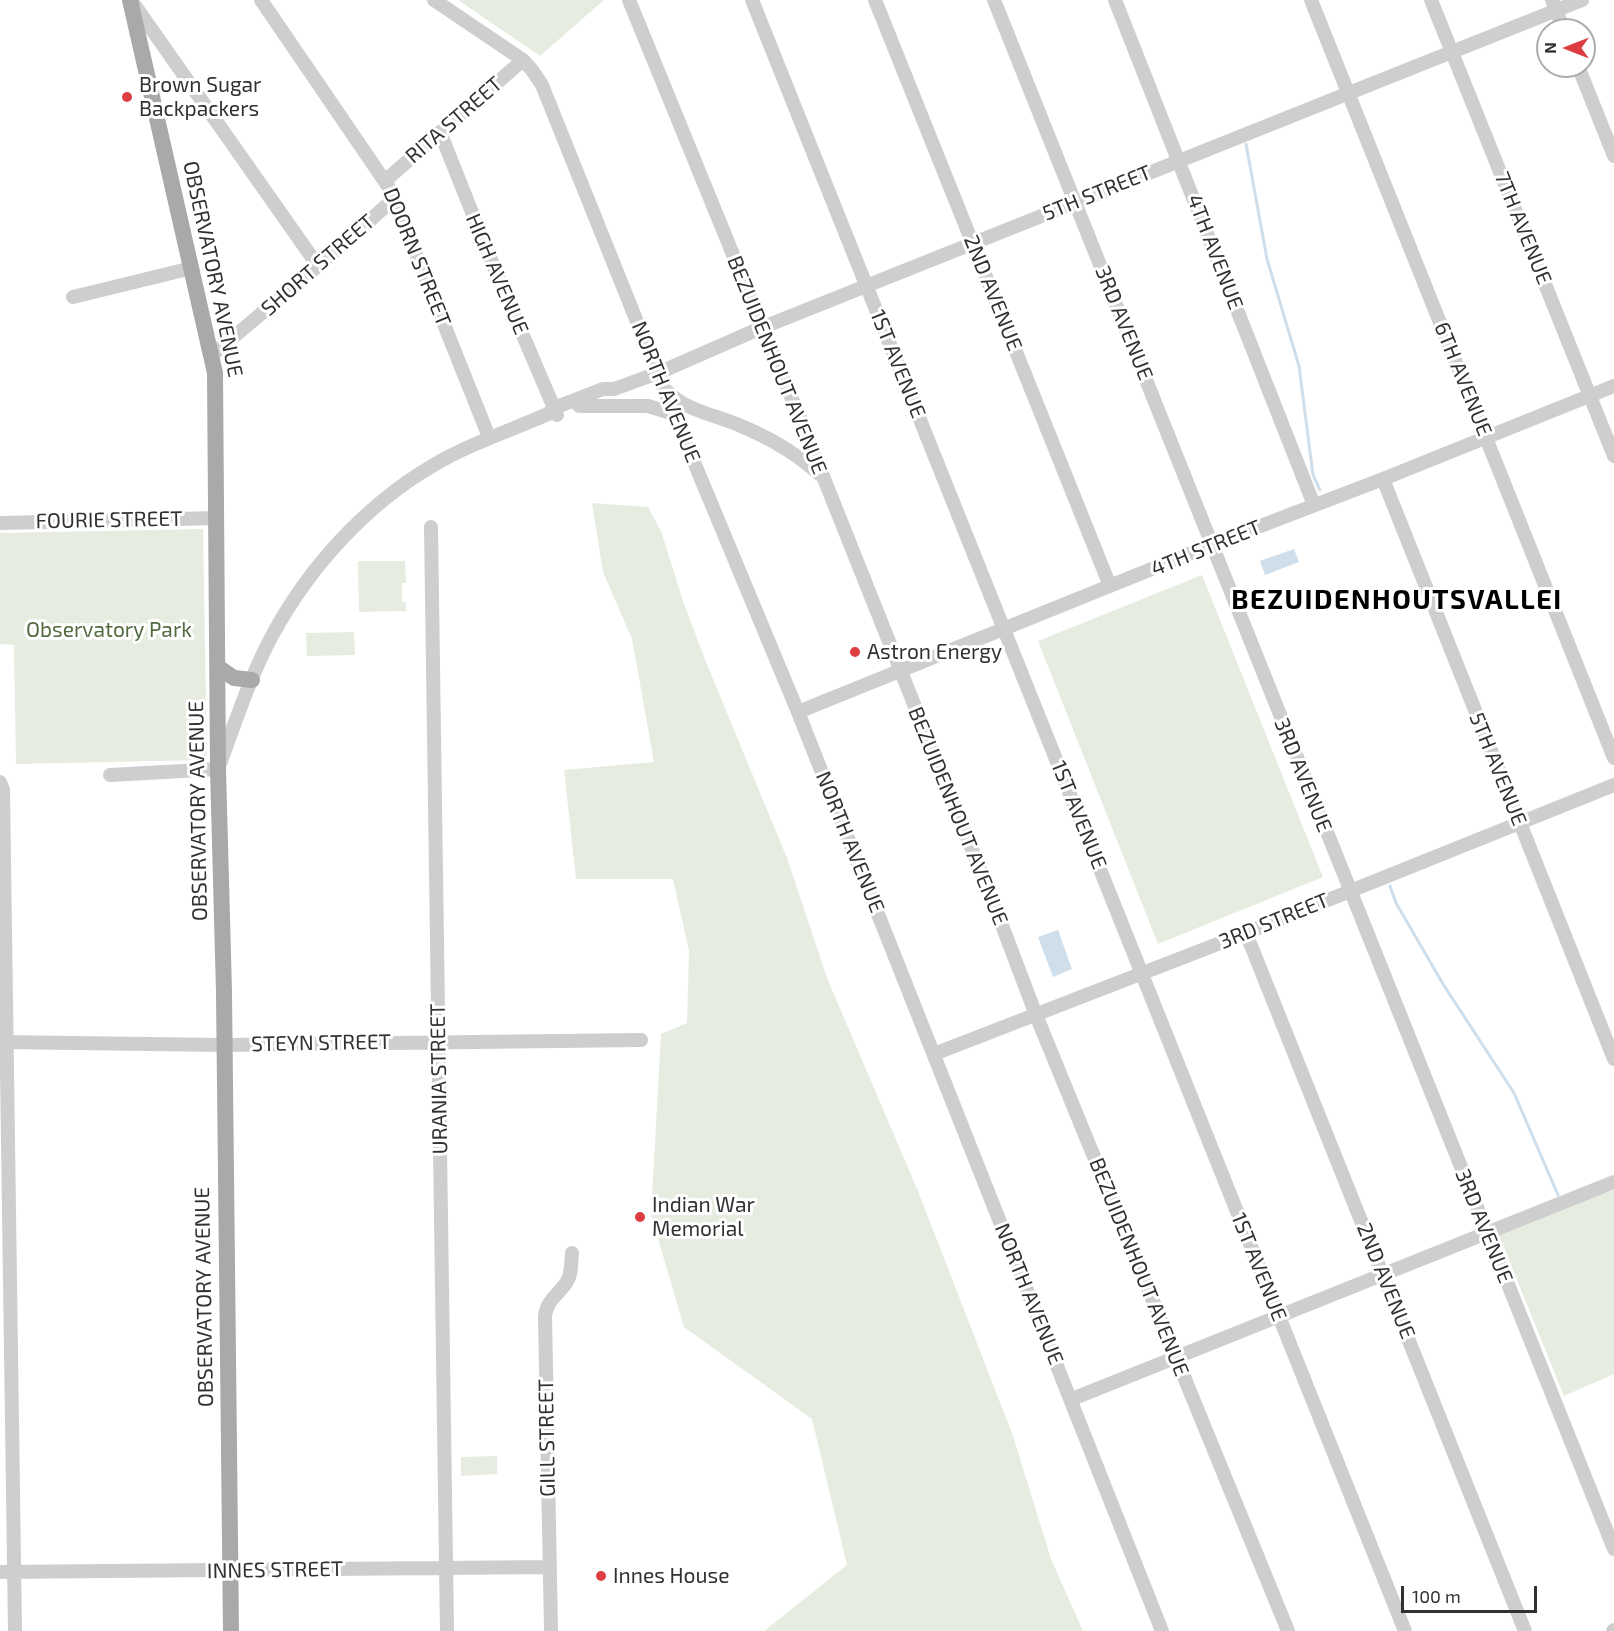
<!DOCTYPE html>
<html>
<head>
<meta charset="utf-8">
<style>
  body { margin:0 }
  #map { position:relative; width:1614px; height:1631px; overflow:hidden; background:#fff; font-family:"Exo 2",sans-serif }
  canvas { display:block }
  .north { position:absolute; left:1536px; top:18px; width:60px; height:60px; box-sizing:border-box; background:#fff; border:2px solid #adadad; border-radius:50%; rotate:270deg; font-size:16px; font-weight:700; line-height:24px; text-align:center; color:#313131 }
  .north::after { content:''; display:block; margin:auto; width:21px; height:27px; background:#dd3e41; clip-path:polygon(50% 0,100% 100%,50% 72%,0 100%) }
  .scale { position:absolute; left:1401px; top:1586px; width:136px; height:27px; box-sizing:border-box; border:3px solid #313131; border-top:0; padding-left:8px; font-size:18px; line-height:21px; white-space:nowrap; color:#313131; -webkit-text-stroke:4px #fff; paint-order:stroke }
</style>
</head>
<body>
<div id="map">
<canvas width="1614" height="1631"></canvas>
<div class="north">N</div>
<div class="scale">100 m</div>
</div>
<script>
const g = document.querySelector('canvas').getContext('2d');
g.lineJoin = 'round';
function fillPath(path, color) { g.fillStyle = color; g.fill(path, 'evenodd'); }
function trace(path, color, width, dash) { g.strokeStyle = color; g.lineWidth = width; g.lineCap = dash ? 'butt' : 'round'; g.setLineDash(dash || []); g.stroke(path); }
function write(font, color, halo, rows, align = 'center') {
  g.font = font + ' "Exo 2",sans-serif'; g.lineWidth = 6; g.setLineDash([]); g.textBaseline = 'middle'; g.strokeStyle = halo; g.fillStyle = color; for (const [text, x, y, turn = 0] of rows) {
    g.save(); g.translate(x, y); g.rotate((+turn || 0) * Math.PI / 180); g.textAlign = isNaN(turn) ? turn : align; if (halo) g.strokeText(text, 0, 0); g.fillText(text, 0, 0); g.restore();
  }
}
const green = new Path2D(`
  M458,0h146l-64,56z
  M592,503l56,4 13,24 22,70 23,61 81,196 40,120 91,213 95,245 38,123 32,72h-319l83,-66 -35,-146 -128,-92 -33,-112 10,-181 26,-11 2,-72 -16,-72h-97l-12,-109 90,-8 -22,-123 -29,-67z
  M203,529l4,231 -191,4 -2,-119 -14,-1v-111z
  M358,561h47l1,22h-4v19h4v9l-47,1z
  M1202,575l121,302 -165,67 -120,-303z
  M354,632l1,23 -48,1 -1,-23z
  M1614,1190v184l-50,22 -66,-163z
  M497,1456v18l-36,2v-19z`);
const water = new Path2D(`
  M1294,549l5,13 -34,13 -5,-14z
  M1058,930l14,39 -19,8 -15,-40z`);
const stream = new Path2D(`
  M1246,144l21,115 32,107 14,109 7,15
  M1390,886l6,17 47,81 71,109 44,102`);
const minor = new Path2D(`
  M131,0l187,266
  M261,0l129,189 99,248
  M434,0l89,60 9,10 10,15 132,329 124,298 364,919
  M629,0l168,411 200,501 39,103 252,616
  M752,0l653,1631
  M875,0l235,586
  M994,0l620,1549
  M1115,0l199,505
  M1311,0l303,758
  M1431,0l183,456
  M1552,0l12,30
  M1578,66l36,90
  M440,132l53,133 64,150
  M386,180l137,-120
  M73,297l119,-29
  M212,355l106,-89 77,-68
  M667,391c19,20 49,24 74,35 29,12 55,27 78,48
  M579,406h69l26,8
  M1383,479l231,580
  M0,523l217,-5
  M431,527l16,1104
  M798,712l413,-167 172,-66 231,-93
  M110,775l108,-6c17,-45 32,-93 55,-135 37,-68 93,-129 159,-168 37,-22 77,-35 116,-52l6,-6 49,-19h11l44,-16 103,-45 821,-328
  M0,782l3,8 12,841
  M1246,933l279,698
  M0,1042l224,3 417,-5
  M934,1054l312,-121 368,-148
  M1072,1399l542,-217
  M0,1572c183,0 366,-4 550,-5
  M551,1631l-6,-315c2,-16 13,-21 21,-33 6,-8 5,-21 6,-30
  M1613,1631l1,-1`);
const major = new Path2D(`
  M130,0l85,373 3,396 6,223 7,639
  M218,667l16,11 18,2`);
const markers = [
  [127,97,6,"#dd3e41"],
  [855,652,6,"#dd3e41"],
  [640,1217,6,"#dd3e41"],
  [601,1576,6,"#dd3e41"]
];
const poiNames = [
  ["Brown Sugar",139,85],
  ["Backpackers",139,109],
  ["Astron Energy",867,652],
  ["Indian War",652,1205],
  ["Memorial",652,1229],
  ["Innes House",613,1576]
];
const streetNames = [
  ["RITA STREET",454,120,-41],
  ["5TH STREET",1097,193,-22],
  ["7TH AVENUE",1523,228,68],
  ["4TH AVENUE",1215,252,69],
  ["DOORN STREET",417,257,68],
  ["SHORT STREET",318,265,-41],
  ["OBSERVATORY AVENUE",213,269,78],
  ["HIGH AVENUE",497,274,67],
  ["2ND AVENUE",993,293,68],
  ["3RD AVENUE",1124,323,68],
  ["1ST AVENUE",898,364,68],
  ["BEZUIDENHOUT AVENUE",777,365,68],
  ["6TH AVENUE",1463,379,68],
  ["NORTH AVENUE",666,392,68],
  ["FOURIE STREET",109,520,-1],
  ["4TH STREET",1206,548,-22],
  ["5TH AVENUE",1498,769,68],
  ["3RD AVENUE",1303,775,68],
  ["OBSERVATORY AVENUE",198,811,-91],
  ["1ST AVENUE",1079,815,68],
  ["BEZUIDENHOUT AVENUE",958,816,68],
  ["NORTH AVENUE",850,842,68],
  ["3RD STREET",1274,921,-22],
  ["STEYN STREET",321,1043,-1],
  ["URANIA STREET",439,1079,-91],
  ["3RD AVENUE",1484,1226,68],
  ["BEZUIDENHOUT AVENUE",1139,1267,68],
  ["1ST AVENUE",1259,1267,68],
  ["2ND AVENUE",1386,1281,68],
  ["NORTH AVENUE",1029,1294,68],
  ["OBSERVATORY AVENUE",204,1297,-91],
  ["GILL STREET",547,1438,-91],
  ["INNES STREET",275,1570,-1]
];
const parkNames = [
  ["Observatory Park",109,630]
];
const districtNames = [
  ["BEZUIDENHOUTSVALLEI",1397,600]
];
fillPath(green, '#e6ede0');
fillPath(water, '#cedeeb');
trace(stream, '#cedeeb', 3);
trace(minor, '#cecece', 14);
trace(major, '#a9a9a9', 16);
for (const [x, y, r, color] of markers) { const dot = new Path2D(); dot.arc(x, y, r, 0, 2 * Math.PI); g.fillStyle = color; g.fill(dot); trace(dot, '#fff', 2); }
write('21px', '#313131', '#fff', poiNames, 'left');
write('21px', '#313131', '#fff', streetNames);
write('21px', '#526b40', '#fff', parkNames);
g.letterSpacing = '1.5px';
write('bold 27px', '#000', '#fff', districtNames);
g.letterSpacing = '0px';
</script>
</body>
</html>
